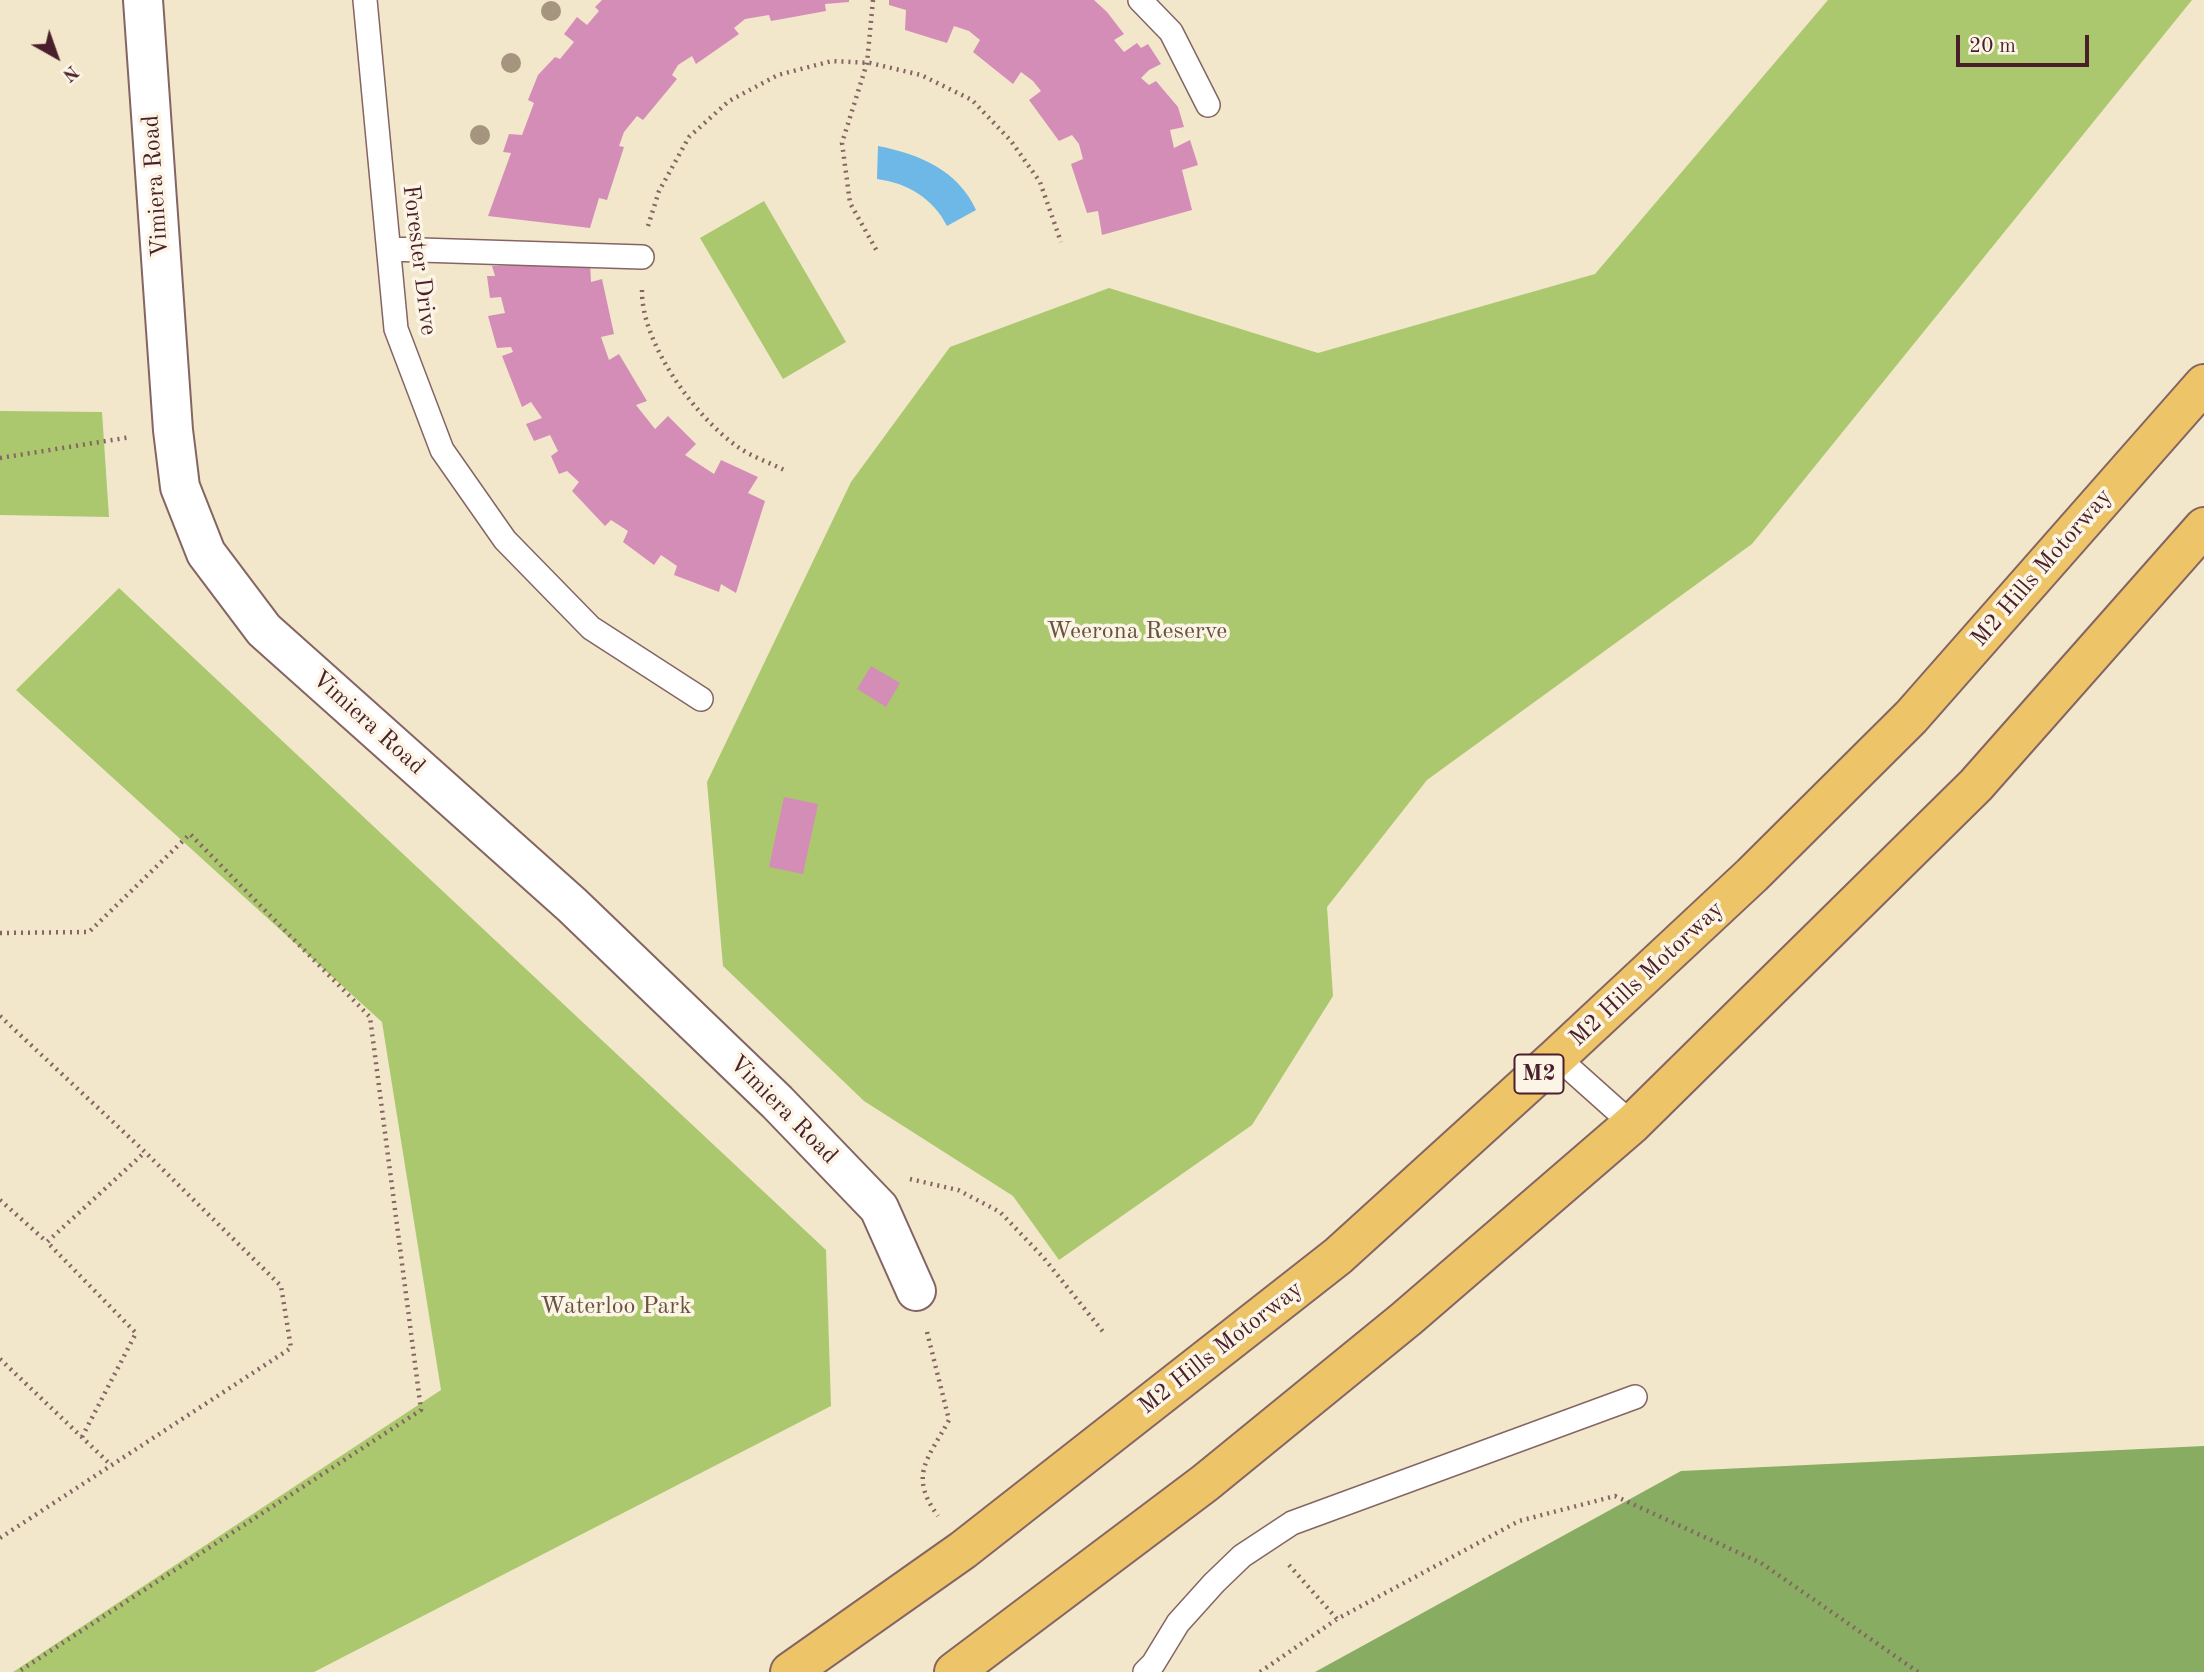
<!DOCTYPE html>
<html>
<head>
<meta charset="utf-8">
<style>
  body { margin:0 }
  #map { position:relative; width:2204px; height:1672px; overflow:hidden; background:#f2e7cb; font-family:"Old Standard TT",serif }
  canvas { display:block }
  .north { position:absolute; left:21px; top:21px; width:70px; height:70px; -webkit-text-stroke:5px #fcf5e5; paint-order:stroke; rotate:140deg; font-size:19px; font-weight:700; line-height:28px; text-align:center; color:#4a1f2b }
  .north::after { content:''; display:block; margin:auto; width:24px; height:32px; background:#4a1f2b; clip-path:polygon(50% 0,100% 100%,50% 72%,0 100%) }
  .scale { position:absolute; left:1956px; top:35px; width:133px; height:32px; box-sizing:border-box; border:4px solid #4a1f2b; border-top:0; padding-left:9px; font-size:21px; line-height:24px; white-space:nowrap; color:#4a1f2b; -webkit-text-stroke:5px #fcf5e5; paint-order:stroke }
</style>
</head>
<body>
<div id="map">
<canvas width="2204" height="1672"></canvas>
<div class="north">N</div>
<div class="scale">20 m</div>
</div>
<script>
const g = document.querySelector('canvas').getContext('2d');
g.lineJoin = 'round';
function fillPath(path, color) { g.fillStyle = color; g.fill(path, 'evenodd'); }
function trace(path, color, width, dash) { g.strokeStyle = color; g.lineWidth = width; g.lineCap = dash ? 'butt' : 'round'; g.setLineDash(dash || []); g.stroke(path); }
function write(font, color, halo, rows, align = 'center') {
  g.font = font + ' "Old Standard TT",serif'; g.lineWidth = 7; g.setLineDash([]); g.textBaseline = 'middle'; g.strokeStyle = halo; g.fillStyle = color; for (const [text, x, y, turn = 0] of rows) {
    g.save(); g.translate(x, y); g.rotate((+turn || 0) * Math.PI / 180); g.textAlign = isNaN(turn) ? turn : align; if (halo) g.strokeText(text, 0, 0); g.fillText(text, 0, 0); g.restore();
  }
}
const green = new Path2D(`
  M1828,0h364l-440,544 -325,236 -100,127 6,89 -81,129 -193,135 -46,-64 -149,-95 -141,-135 -16,-184 144,-300 99,-135 159,-59 209,65 277,-79z
  M764,201l82,141 -63,37 -83,-141z
  M0,411l102,1 7,105 -109,-2z
  M119,588l707,662 5,156 -517,266h-301l428,-282 -59,-368 -366,-332z`);
const forest = new Path2D(`
  M2204,1446v226h-889l366,-201z`);
const water = new Path2D(`
  M878,146c41,8 80,24 98,64l-29,16c-14,-28 -40,-43 -70,-47z`);
const building = new Path2D(`
  M602,0h247v2l-24,2 1,7 -55,10 -2,-6 -24,4 -11,9 5,6 -43,30 -4,-8 -14,9 -6,10 5,4 -34,41 -6,-4 -13,16 -5,14 5,1 -17,53 -8,-2 -9,30 -102,-12 23,-63 -8,-1 6,-18 13,1 12,-32 -6,-3 10,-25 17,-18 5,2 14,-17 -10,-8 13,-17 10,8 12,-14 -4,-4z
  M889,0h205l13,12 17,22 -10,6 10,12 13,-9 4,5 7,-4 13,20 -12,6 -8,8 8,7 7,-4 22,26 6,20 -14,3 4,18 16,-8 8,25 -16,5 10,40 -90,25 -4,-24 -11,2 -16,-49 12,-5 -4,-15 -7,-9 -13,6 -30,-41 12,-9 -8,-10 -12,-9 -8,12 -40,-32 7,-12 -11,-9 -15,-5 -7,17 -42,-13 1,-20 -17,-5z
  M590,262l1,20 11,-3 12,55 -13,3 8,23 10,-6 28,47 -11,4 19,24 13,-13 28,28 -11,11 29,19 7,-14 37,17 -10,16 17,8 -29,92 -15,-9 -2,8 -45,-17 3,-9 -16,-11 -7,10 -31,-23 5,-11 -17,-11 -6,6 -33,-35 7,-9 -12,-11 -8,3 -8,-18 7,-5 -8,-16 -16,6 -8,-17 16,-6 -11,-16 -9,5 -20,-51 11,-4 -2,-5 -14,1 -9,-32 17,-3 -4,-16 -11,1 -3,-22h8l-3,-10z
  M871,666l29,17 -14,24 -29,-18z
  M784,797l34,7 -15,70 -34,-7z`);
const path = new Path2D(`
  M873,0l-6,63 -25,80 8,60 28,50
  M648,226l11,-35 30,-54 40,-36 49,-26 54,-14 38,2 51,12 51,25 39,41 29,41 21,60
  M642,290c-1,53 53,127 96,157 14,10 33,16 48,24
  M0,458l131,-21
  M0,933l89,-1 101,-98 180,183 51,393 -403,262
  M0,1016l145,136 136,134 10,62 -291,190
  M910,1179l48,11 42,22 43,45 61,76
  M0,1200l47,42
  M927,1332l22,88c-21,39 -41,55 -11,96
  M0,1359l111,106
  M82,1437l54,-104 -89,-91 98,-90
  M1289,1565l48,54 182,-98 96,-25 146,67 157,109
  M1260,1672l77,-53`);
const service = new Path2D(`
  M365,0l31,329 46,121 63,90 86,88 110,71
  M1140,0l31,32 37,73
  M389,249l253,8
  M1557,1057l75,67
  M1145,1672l8,-8 25,-41 36,-40 28,-27 50,-33 343,-126`);
const minor = new Path2D(`
  M143,0l30,430 7,57 26,66 58,77 308,275 205,197 102,106 37,83`);
const motorway = new Path2D(`
  M790,1672l173,-122 375,-294 219,-199 195,-182 159,-158 293,-333
  M954,1672l251,-189 201,-164 226,-195 344,-339 228,-258`);
const trees = [
  [551,11],
  [511,63],
  [480,135]
];
const shields = [
  [1539,1074,49]
];
const shieldNames = [
  ["M2",1539,1074]
];
const streetNames = [
  ["Vimiera Road",156,186,-94],
  ["Forester Drive",419,260,83],
  ["M2 Hills Motorway",2042,568,-49],
  ["Vimiera Road",368,723,42],
  ["M2 Hills Motorway",1647,974,-43],
  ["Vimiera Road",783,1110,45],
  ["M2 Hills Motorway",1221,1348,-38]
];
const parkNames = [
  ["Weerona Reserve",1137,632],
  ["Waterloo Park",616,1307]
];
fillPath(green, '#abc86e');
fillPath(forest, '#88ac61');
fillPath(water, '#6db8e6');
fillPath(building, '#d48db7');
trace(service, '#856563', 26);
trace(minor, '#856563', 42);
trace(motorway, '#856563', 42);
trace(path, '#856563', 4.5, [2, 5]);
trace(service, '#fff', 23);
trace(minor, '#fff', 38);
trace(motorway, '#eec469', 38);
g.fillStyle = '#a6957e';
for (const [x, y] of trees) { g.beginPath(); g.arc(x, y, 10, 0, 2 * Math.PI); g.fill(); }
for (const [x, y, w] of shields) { const box = new Path2D(); box.roundRect(x - w / 2, y - 19.5, w, 39, 5); g.fillStyle = '#fcf5e5'; g.fill(box); trace(box, '#4a1f2b', 2); }
write('bold 23px', '#4a1f2b', null, shieldNames);
write('24px', '#4a1f2b', '#fcf5e5', streetNames);
write('24px', '#67523f', '#fcf5e5', parkNames);
</script>
</body>
</html>
